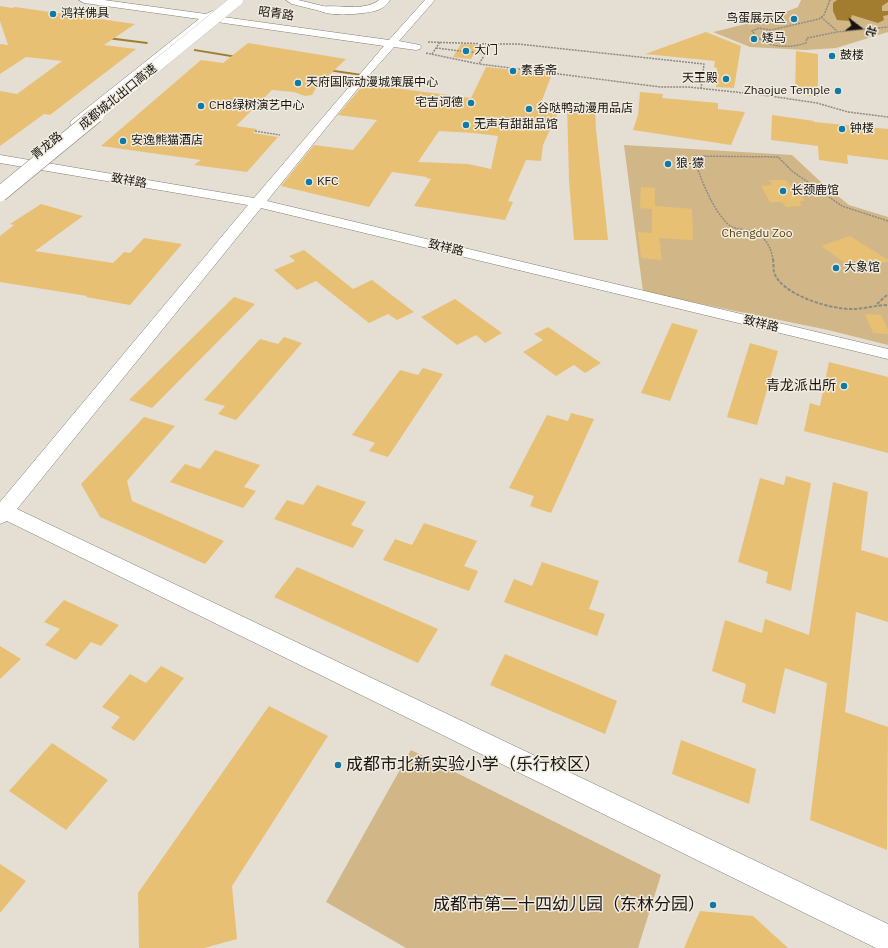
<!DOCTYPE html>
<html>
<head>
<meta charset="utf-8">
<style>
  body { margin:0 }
  #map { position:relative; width:888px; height:948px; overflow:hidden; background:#e4ded3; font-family:"IBM Plex Sans","Noto Sans SC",sans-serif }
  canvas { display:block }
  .north { position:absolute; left:840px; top:8px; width:40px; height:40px; -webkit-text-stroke:3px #f1ebe0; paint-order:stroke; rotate:106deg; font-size:11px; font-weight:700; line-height:16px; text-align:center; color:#171511 }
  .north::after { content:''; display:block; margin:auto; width:14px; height:18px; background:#171511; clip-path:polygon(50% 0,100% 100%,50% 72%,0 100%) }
</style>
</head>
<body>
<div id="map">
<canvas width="888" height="948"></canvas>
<div class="north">北</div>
</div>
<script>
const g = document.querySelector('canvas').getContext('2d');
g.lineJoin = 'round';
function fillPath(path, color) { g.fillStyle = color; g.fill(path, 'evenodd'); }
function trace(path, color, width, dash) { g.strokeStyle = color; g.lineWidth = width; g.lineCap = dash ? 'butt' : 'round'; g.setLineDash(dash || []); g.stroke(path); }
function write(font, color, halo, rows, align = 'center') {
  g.font = font + ' "IBM Plex Sans","Noto Sans SC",sans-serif'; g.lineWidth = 3; g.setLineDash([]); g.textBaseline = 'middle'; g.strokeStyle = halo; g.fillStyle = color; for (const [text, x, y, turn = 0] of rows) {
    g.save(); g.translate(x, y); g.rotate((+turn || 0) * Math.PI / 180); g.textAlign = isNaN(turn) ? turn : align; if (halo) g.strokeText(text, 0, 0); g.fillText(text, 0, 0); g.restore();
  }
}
const green = new Path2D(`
  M801,0h87v32l-52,16 -30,2 -56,-3 -37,-15c29,-7 57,-13 85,-25z
  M624,145l168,10 30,28 27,22 39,12v128l-60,-15 -185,-38z
  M411,750l250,125 -23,73h-232l-80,-46z`);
const water = new Path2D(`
  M837,0h51v2l-6,4v5h6v4l-5,1 1,4 -6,3 -26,-8 -2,6 -13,-1 -4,-9v-8z`);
const stream = new Path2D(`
  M108,37l39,5 1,1 -1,1 -40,-5v-2z
  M194,49l43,7 1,1 -1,1 -42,-7h-1z
  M327,69l56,8 1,1 -1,1 -55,-8h-1z`);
const building = new Path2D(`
  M0,6l12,2 3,-1 120,17 -31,21 32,4 -86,66 -6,-1 -44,32v-55l17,3 45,-33 -36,-4 -26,17v-30l8,1 -8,-24z
  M706,32l35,14 -7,42 -18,-1 1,-19 -3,-1 1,-6 -70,-7z
  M248,43l98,16 -30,29 -4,7 -7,1 -11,-4 -22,-2 -36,36 21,3 -4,4 25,4 -31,35 -53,-7 7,-5 -100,-14 100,-86 22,3z
  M461,44l18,1 -8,14 -18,-2z
  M796,51l22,3v43l-23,-3z
  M486,67l66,7 -11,29 21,1 -19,41 -2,16 -15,-1 -18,41 5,1 -8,18 -91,-14 17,-27 -5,-1 1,-1 -35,-5 -23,35 -88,-21 33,-41 39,5 24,-30 -39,-5 26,-31 107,14zM439,131l34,2 25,3 -7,33 -23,-5 -50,-2z
  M640,92l23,2 -1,4 56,5v6l27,3 -14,33 -98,-15 5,-15z
  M567,104l28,1 1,24 12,111h-34l-5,-59z
  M772,115l42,6v1l74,7v31l-41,-5 1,9 -29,-4 -1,-14 -47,-6z
  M769,180h17l3,5 6,1 10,15h-5l1,5 -15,1 -4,-5h-12l-9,-16 11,-1z
  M641,187l14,1v18l37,3 1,31 -34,-2 3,22 -21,-2 -3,-26 14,1v-24l-12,-1z
  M41,204l42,12 -48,35 78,12 11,-11 6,1 14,-15 38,6 -52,61 -44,-8 1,-1 -87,-14v-46l14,-11 -4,-1z
  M850,236l38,24v1l-21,8 -12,-8 -8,3 -26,-18z
  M304,250l49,39 19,-9 42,32 -17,8 -9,-6 -19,9 -53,-42 -19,9 -23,-20 21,-9 -6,-5z
  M234,297l21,7 -103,104 -23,-8z
  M455,299l47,34 -17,10 -9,-8 -19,10 -36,-28z
  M865,314l16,1 7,15v4l-15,-1z
  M672,323l26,7 -28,71 -29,-8z
  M548,327l53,36 -16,10 -11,-8 -18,11 -33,-24 20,-12 -9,-6z
  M284,337l18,6 -66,77 -18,-6 7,-8 -21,-6 56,-61 18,5z
  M750,343l28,8 -21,74 -30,-8z
  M829,362l59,15v76l-84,-22 6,-28 10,3z
  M423,368l20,6 -55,83 -19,-6 6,-8 -23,-8 48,-65 18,5z
  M571,413l23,6 -43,94 -21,-7 4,-10 -25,-8 38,-73 21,6z
  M144,417l31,9 -48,55 5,20 92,40 -19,23 -105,-47 -19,-33z
  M215,450l45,15 -16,22 12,4 -13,17 -73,-26 15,-18 15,5z
  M786,476l25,7 -20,108 -25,-8 2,-11 -30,-10 22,-84 24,7z
  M833,482l35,10 -7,58 27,8v64l-32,-10 -11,100 43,15 -1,123 -77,-30 17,-137 -42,-15 -10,46 -33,-12 4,-18 -34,-13 13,-51 37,13 3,-14 44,16z
  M317,485l49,17 -15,23 13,5 -11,18 -79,-29 13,-19 16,5z
  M424,523l53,18 -13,25 14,5 -9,20 -86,-31 12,-21 17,6z
  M542,562l57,19 -10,28 16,5 -8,22 -93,-34 10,-23 18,7z
  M297,567l141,62 -20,34 -144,-66z
  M64,600l55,25 -18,21 -10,-4 -15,18 -31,-15 15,-16 -16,-7z
  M0,646l21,13 -21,20z
  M505,654l112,47 -12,33 -115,-49z
  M161,666l23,12 -50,63 -23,-13 9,-11 -18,-10 28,-33 16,9z
  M269,706l59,30 -96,150 5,53 -33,9h-65l-1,-55z
  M681,740l75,29 -7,35 -77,-30z
  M52,743l56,37 -42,50 -57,-39z
  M0,864l26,17 -26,32z
  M700,911l53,5 35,32h-104z`);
const pathFar1 = new Path2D(`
  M830,0l-6,15 -5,4 -48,11 -12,-2 -7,3c11,17 37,18 54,12l1,-5 30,-6 51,-5
  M821,17l16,14
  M428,42l63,2 -12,20 182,23h27l75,8 54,8 31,9 40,5
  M491,44h27l186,20 -3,25
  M436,48l50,6
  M426,53l53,11
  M432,54l8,-12
  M255,131l25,4
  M773,260c-2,-15 -10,-27 -26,-30 -6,-1 -13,-1 -18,-5 -16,-14 -30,-49 -35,-69l84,1 14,14 50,35 46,15`);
const path = new Path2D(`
  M773,259c1,4 0,9 1,13 7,23 56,37 77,37 13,0 25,-4 37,-4
  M877,304l11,-10`);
const minor = new Path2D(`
  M79,0h25l102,14 6,-3 3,1 2,2 -1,2 173,24 36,-40h10l-36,41 21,4 1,2 -1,2 -4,1 -22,-3 -30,34 -97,120 621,148v10l-627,-151 -244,301 871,415v24h-12l-869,-427 -7,3v-22l248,-297 -248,-42v-8l254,43 130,-152 -174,-25 -130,105h-8l-2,-3 2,-3 127,-101 -115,-16z
  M286,0h12l29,7 2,2 -5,3 -32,-8z`);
const highway = new Path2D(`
  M379,0h11c-3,5 -7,8 -12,10 -11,4 -52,8 -60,-1 7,-8 45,5 61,-9z`);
const highwayBridgeFar1 = new Path2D(`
  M95,116l142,-116`);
const highwayBridge = new Path2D(`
  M0,194l96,-79`);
const markers = [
  [53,14,4,"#0f7aa4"],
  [794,19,4,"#0f7aa4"],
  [754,39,4,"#0f7aa4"],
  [466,51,4,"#0f7aa4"],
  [832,56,4,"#0f7aa4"],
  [513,71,4,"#0f7aa4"],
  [726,79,4,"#0f7aa4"],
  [298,83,4,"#0f7aa4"],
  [838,91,4,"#0f7aa4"],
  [471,103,4,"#0f7aa4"],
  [201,106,4,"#0f7aa4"],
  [529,109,4,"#0f7aa4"],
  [466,125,4,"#0f7aa4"],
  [842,129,4,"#0f7aa4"],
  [123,141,4,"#0f7aa4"],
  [668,164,4,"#0f7aa4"],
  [309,182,4,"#0f7aa4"],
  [783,191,4,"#0f7aa4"],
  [836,268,4,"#0f7aa4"],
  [844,386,4,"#0f7aa4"],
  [338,765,4,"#0f7aa4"],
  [713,905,4,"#0f7aa4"]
];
const farPoinames = [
  ["鸿祥佛具",61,14],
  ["鸟蛋展示区",786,19,"right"],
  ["矮马",762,39],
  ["大门",474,51],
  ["鼓楼",840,56],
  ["素香斋",521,71],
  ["天王殿",718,79,"right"],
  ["天府国际动漫城策展中心",306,83],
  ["Zhaojue Temple",830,91,"right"],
  ["宅吉诃德",463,103,"right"],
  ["CH8绿树演艺中心",209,106],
  ["谷哒鸭动漫用品店",537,109],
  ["无声有甜甜品馆",474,125],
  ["钟楼",850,129],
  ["安逸熊猫酒店",131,141],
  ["狼·獴",676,164],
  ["KFC",317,182],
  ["长颈鹿馆",791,191],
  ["大象馆",844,268]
];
const farStreetnames = [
  ["昭青路",276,14,8],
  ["成都城北出口高速",118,97,-39],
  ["青龙路",47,146,-39],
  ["致祥路",129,181,10],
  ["致祥路",446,248,13],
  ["致祥路",761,324,13]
];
const farParknames = [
  ["Chengdu Zoo",757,234]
];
const poiNames = [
  ["青龙派出所",836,386]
];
const nearPoinames = [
  ["成都市北新实验小学（乐行校区）",346,765],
  ["成都市第二十四幼儿园（东林分园）",705,905,"right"]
];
fillPath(green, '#d1b788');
fillPath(water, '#a37d2f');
fillPath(stream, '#a37d2f');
fillPath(building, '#e8c074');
trace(minor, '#847e75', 1);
trace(highway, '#847e75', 1);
trace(pathFar1, '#8f8b83', 1.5, [2, 1]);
trace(path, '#8f8b83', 2, [3.5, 1.5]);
fillPath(minor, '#fff');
fillPath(highway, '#fff');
trace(highwayBridgeFar1, '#847e75', 12, []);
trace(highwayBridge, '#847e75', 16, []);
trace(highwayBridgeFar1, '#fff', 12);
trace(highwayBridge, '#fff', 15);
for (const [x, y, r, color] of markers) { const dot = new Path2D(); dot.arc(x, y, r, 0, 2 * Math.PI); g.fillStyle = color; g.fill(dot); trace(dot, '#f1ebe0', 1.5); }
write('12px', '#171511', '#f1ebe0', farPoinames, 'left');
write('12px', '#171511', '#f1ebe0', farStreetnames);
write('12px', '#5a3f00', '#f1ebe0', farParknames);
write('14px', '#171511', '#f1ebe0', poiNames, 'right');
write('17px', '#171511', '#f1ebe0', nearPoinames, 'left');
</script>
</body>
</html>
